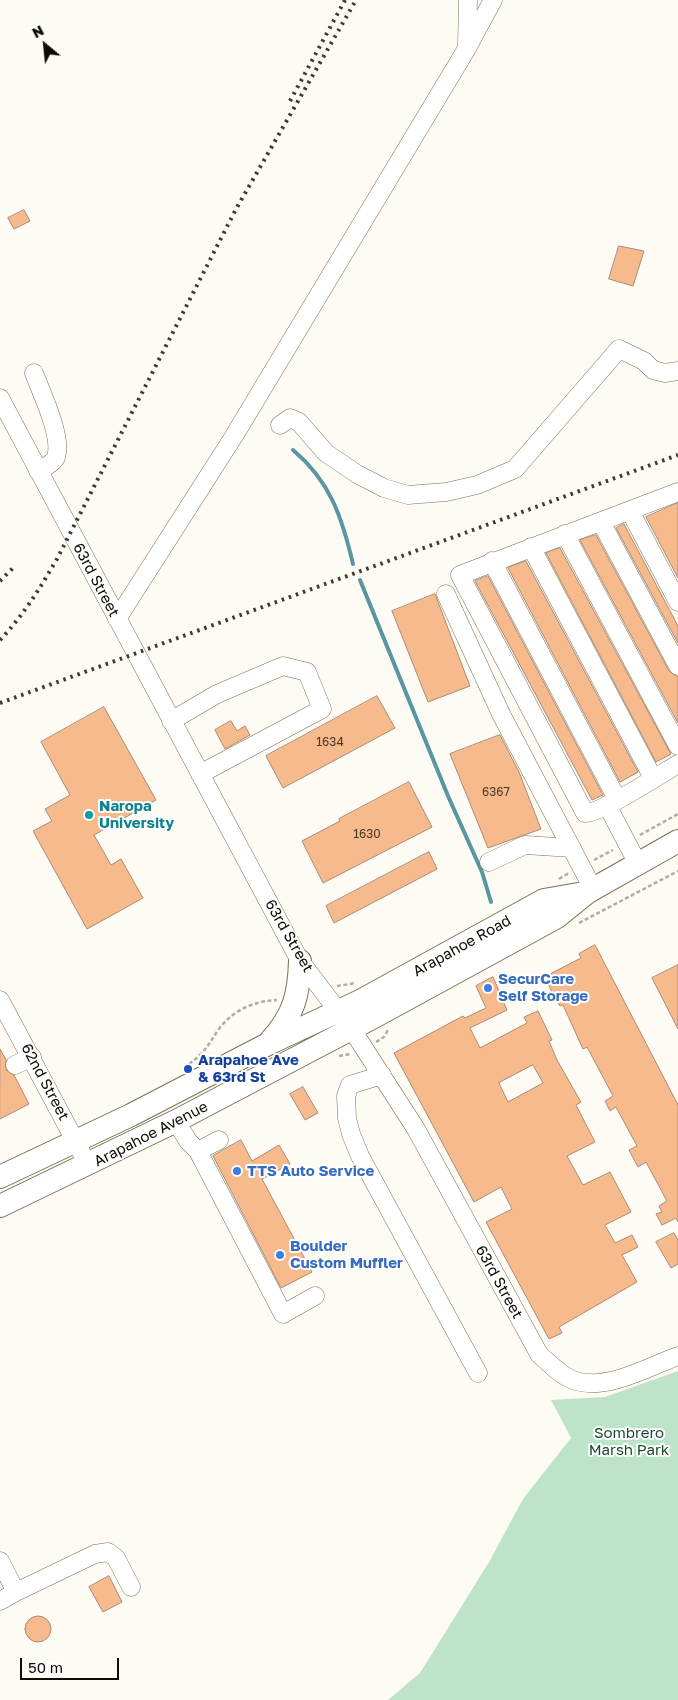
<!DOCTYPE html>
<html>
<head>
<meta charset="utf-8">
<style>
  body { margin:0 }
  #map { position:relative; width:678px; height:1700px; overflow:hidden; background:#fdfbf4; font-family:"Golos Text",sans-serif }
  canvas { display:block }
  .north { position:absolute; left:20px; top:20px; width:50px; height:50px; -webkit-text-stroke:4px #fff; paint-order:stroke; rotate:332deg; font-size:14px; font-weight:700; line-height:20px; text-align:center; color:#0f0b02 }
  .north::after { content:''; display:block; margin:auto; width:18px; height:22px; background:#0f0b02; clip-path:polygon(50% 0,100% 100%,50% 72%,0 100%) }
  .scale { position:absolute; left:20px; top:1658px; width:99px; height:22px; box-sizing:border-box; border:2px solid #0f0b02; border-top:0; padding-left:6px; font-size:15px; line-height:18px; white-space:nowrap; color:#0f0b02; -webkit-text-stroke:4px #fff; paint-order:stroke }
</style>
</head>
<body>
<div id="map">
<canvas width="678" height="1700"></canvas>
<div class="north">N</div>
<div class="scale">50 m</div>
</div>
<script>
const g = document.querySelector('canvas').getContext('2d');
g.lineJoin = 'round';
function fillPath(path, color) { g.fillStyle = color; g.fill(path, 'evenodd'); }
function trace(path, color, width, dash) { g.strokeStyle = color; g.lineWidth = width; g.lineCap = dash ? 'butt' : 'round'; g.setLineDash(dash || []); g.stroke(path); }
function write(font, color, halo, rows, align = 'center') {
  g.font = font + ' "Golos Text",sans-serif'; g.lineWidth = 4; g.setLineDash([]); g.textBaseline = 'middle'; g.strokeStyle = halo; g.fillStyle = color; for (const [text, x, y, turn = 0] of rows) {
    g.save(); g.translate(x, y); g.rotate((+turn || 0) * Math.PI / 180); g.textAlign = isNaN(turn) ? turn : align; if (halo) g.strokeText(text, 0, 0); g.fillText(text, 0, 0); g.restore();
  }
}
const green = new Path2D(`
  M678,1371v329h-290l32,-27 69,-111 34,-63 48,-61 -20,-38 54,-3z`);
const stream = new Path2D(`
  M293,450c37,31 49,67 60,114
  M360,580l88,216 34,76 9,30`);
const building = new Path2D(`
  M24,210l6,11 -16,8 -6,-11z
  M619,246l25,5 -11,35 -24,-7z
  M678,503v75l-32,-61z
  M624,524l54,102v17l-62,-115z
  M596,535l73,136 9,6v46l-98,-183z
  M560,548l111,206 -15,8 -110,-209z
  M526,561l112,211 -18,10 -112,-214z
  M488,576l115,219 -11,5 -117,-219z
  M435,594l35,92 -42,16 -36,-91z
  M377,696l18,32 -112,60 -17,-32z
  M104,707l52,93 -62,35 17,30 10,-6 22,39 -56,31 -54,-98 19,-10 -7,-12 25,-14 -29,-53z
  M231,721l6,10 8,-5 5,9 -25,14 -10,-19z
  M500,735l19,37 22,57 -53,19 -38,-94z
  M409,782l23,45 -109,56 -21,-42 38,-20 -1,-2z
  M429,852l8,17 -103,54 -8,-17z
  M595,945l83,160v117l-2,-4 -14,7 -6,-11 6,-2 -3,-6 8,-5 -21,-39 -8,5 -9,-17 8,-4 -21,-39 -6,4 -5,-10 8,-5 -10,-19 -16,-30 -4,2 -20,-44 -3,1 -16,-29 37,-19 -2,-4z
  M678,965v64l-26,-51z
  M493,977l14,33 -37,18 10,20 47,-25 -3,-6 14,-6 14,29 -3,1 8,19 24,42 -5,3 19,37 -28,14 16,29 27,-13 21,40 -26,13 10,18 17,-8 6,12 -16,8 15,27 -78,45 3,6 -13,6 -63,-117 26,-13 -11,-22 -27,15 -80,-149 69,-37 2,2 21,-10 -10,-22zM533,1065l10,18 -35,19 -9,-19z
  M0,1049l6,11v10l8,5 15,29 -29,15z
  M303,1087l15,26 -13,7 -15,-26z
  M241,1140l11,21 27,-16 11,19 -28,15 50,93 -31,16 -68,-132z
  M674,1233l4,7v24l-7,4 -15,-26z
  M109,1576l13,26 -19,10 -14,-25z
  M25 1629a13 13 0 1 1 26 0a13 13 0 1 1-26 0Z`);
const path = new Path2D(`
  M640,835l38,-21
  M594,860l19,-10
  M559,879l10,-6
  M579,923l99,-52
  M337,986l19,-3
  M376,1042l8,-5 4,-7
  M339,1056l12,-2
  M189,1064c16,-11 20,-21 30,-35 14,-19 35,-28 58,-29`);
const minor = new Path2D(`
  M467,45l1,-45
  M34,373c7,19 29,64 22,84 -2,6 -13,11 -18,14
  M0,398l300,563 51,67 65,101 123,225c10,9 21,21 34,26 33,12 75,-13 105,-24
  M280,425l10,-7 9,4 27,31 31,21 27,14 24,7 38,-3 31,-7 38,-16 104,-120 25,12 9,9 12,3 13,-2
  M678,492l-218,83 125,238c15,1 76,-39 93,-49
  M630,511l48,91
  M601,522l77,144
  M565,534l113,212
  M531,547l122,231
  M492,561l125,238
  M446,594l55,120 92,175
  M117,619l117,-183 232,-386 27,-50
  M171,721l46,-27 66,-28 24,6 15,37 -122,65
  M607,805l31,59
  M489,862l36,-17 47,3
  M0,1000l88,165
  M15,1065l17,-8
  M382,1075l-32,10 -4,11 1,22 4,16 9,22 118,217
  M176,1121l12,20 10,10 21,-11
  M198,1151l85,163 32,-18
  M0,1561l16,31 -16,9
  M16,1592l79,-38 13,-2 8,6 15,29`);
const major = new Path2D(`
  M271,1040c23,-25 28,-46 29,-79
  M0,1177l131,-62 137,-71 94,-44 182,-100 40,-7
  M0,1206l176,-85 198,-104 183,-100 31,-25 90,-51`);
const rail = new Path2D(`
  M290,101l55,-101
  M0,581l15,-15
  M0,640c23,-24 40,-52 57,-81l179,-350 120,-209
  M0,703l678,-248`);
const markers = [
  [89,815,5,"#0f9aa8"],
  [488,988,5,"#3f7fe0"],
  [188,1069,5,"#1a4fb4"],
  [237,1171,5,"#3f7fe0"],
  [280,1255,5,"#3f7fe0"]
];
const numberNames = [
  ["1634",330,742],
  ["6367",496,792],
  ["1630",367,834]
];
const streetNames = [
  ["63rd Street",96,580,62],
  ["63rd Street",289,936,60],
  ["Arapahoe Road",462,946,-29],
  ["62nd Street",45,1082,62],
  ["Arapahoe Avenue",151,1134,-27],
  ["63rd Street",499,1282,61]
];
const cultureNames = [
  ["Naropa",99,806],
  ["University",99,823]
];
const shopNames = [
  ["SecurCare",498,979],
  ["Self Storage",498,996],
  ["TTS Auto Service",247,1171],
  ["Boulder",290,1246],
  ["Custom Muffler",290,1263]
];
const transitNames = [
  ["Arapahoe Ave",198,1060],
  ["& 63rd St",198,1077]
];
const parkNames = [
  ["Sombrero",629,1433],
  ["Marsh Park",629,1450]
];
fillPath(green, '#bde4c9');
trace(stream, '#5896a2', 4);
fillPath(building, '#f6ba8d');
trace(building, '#a98b76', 1);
trace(minor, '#7b7252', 19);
trace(major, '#7b7252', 24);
trace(path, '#b0ada6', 2.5, [4, 2.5]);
trace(minor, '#fff', 18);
trace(major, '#fff', 22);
trace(rail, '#3e3a32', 4, [2.5, 5]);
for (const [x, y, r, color] of markers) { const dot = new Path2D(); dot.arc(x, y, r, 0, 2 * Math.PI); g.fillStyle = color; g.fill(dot); trace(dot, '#fff', 2); }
write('12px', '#493725', null, numberNames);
write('15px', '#0f0b02', '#fff', streetNames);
write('bold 15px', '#0d838f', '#fff', cultureNames, 'left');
write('bold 15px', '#366cbe', '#fff', shopNames, 'left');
write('bold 15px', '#164399', '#fff', transitNames, 'left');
write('15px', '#184a2e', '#fff', parkNames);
</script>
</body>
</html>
